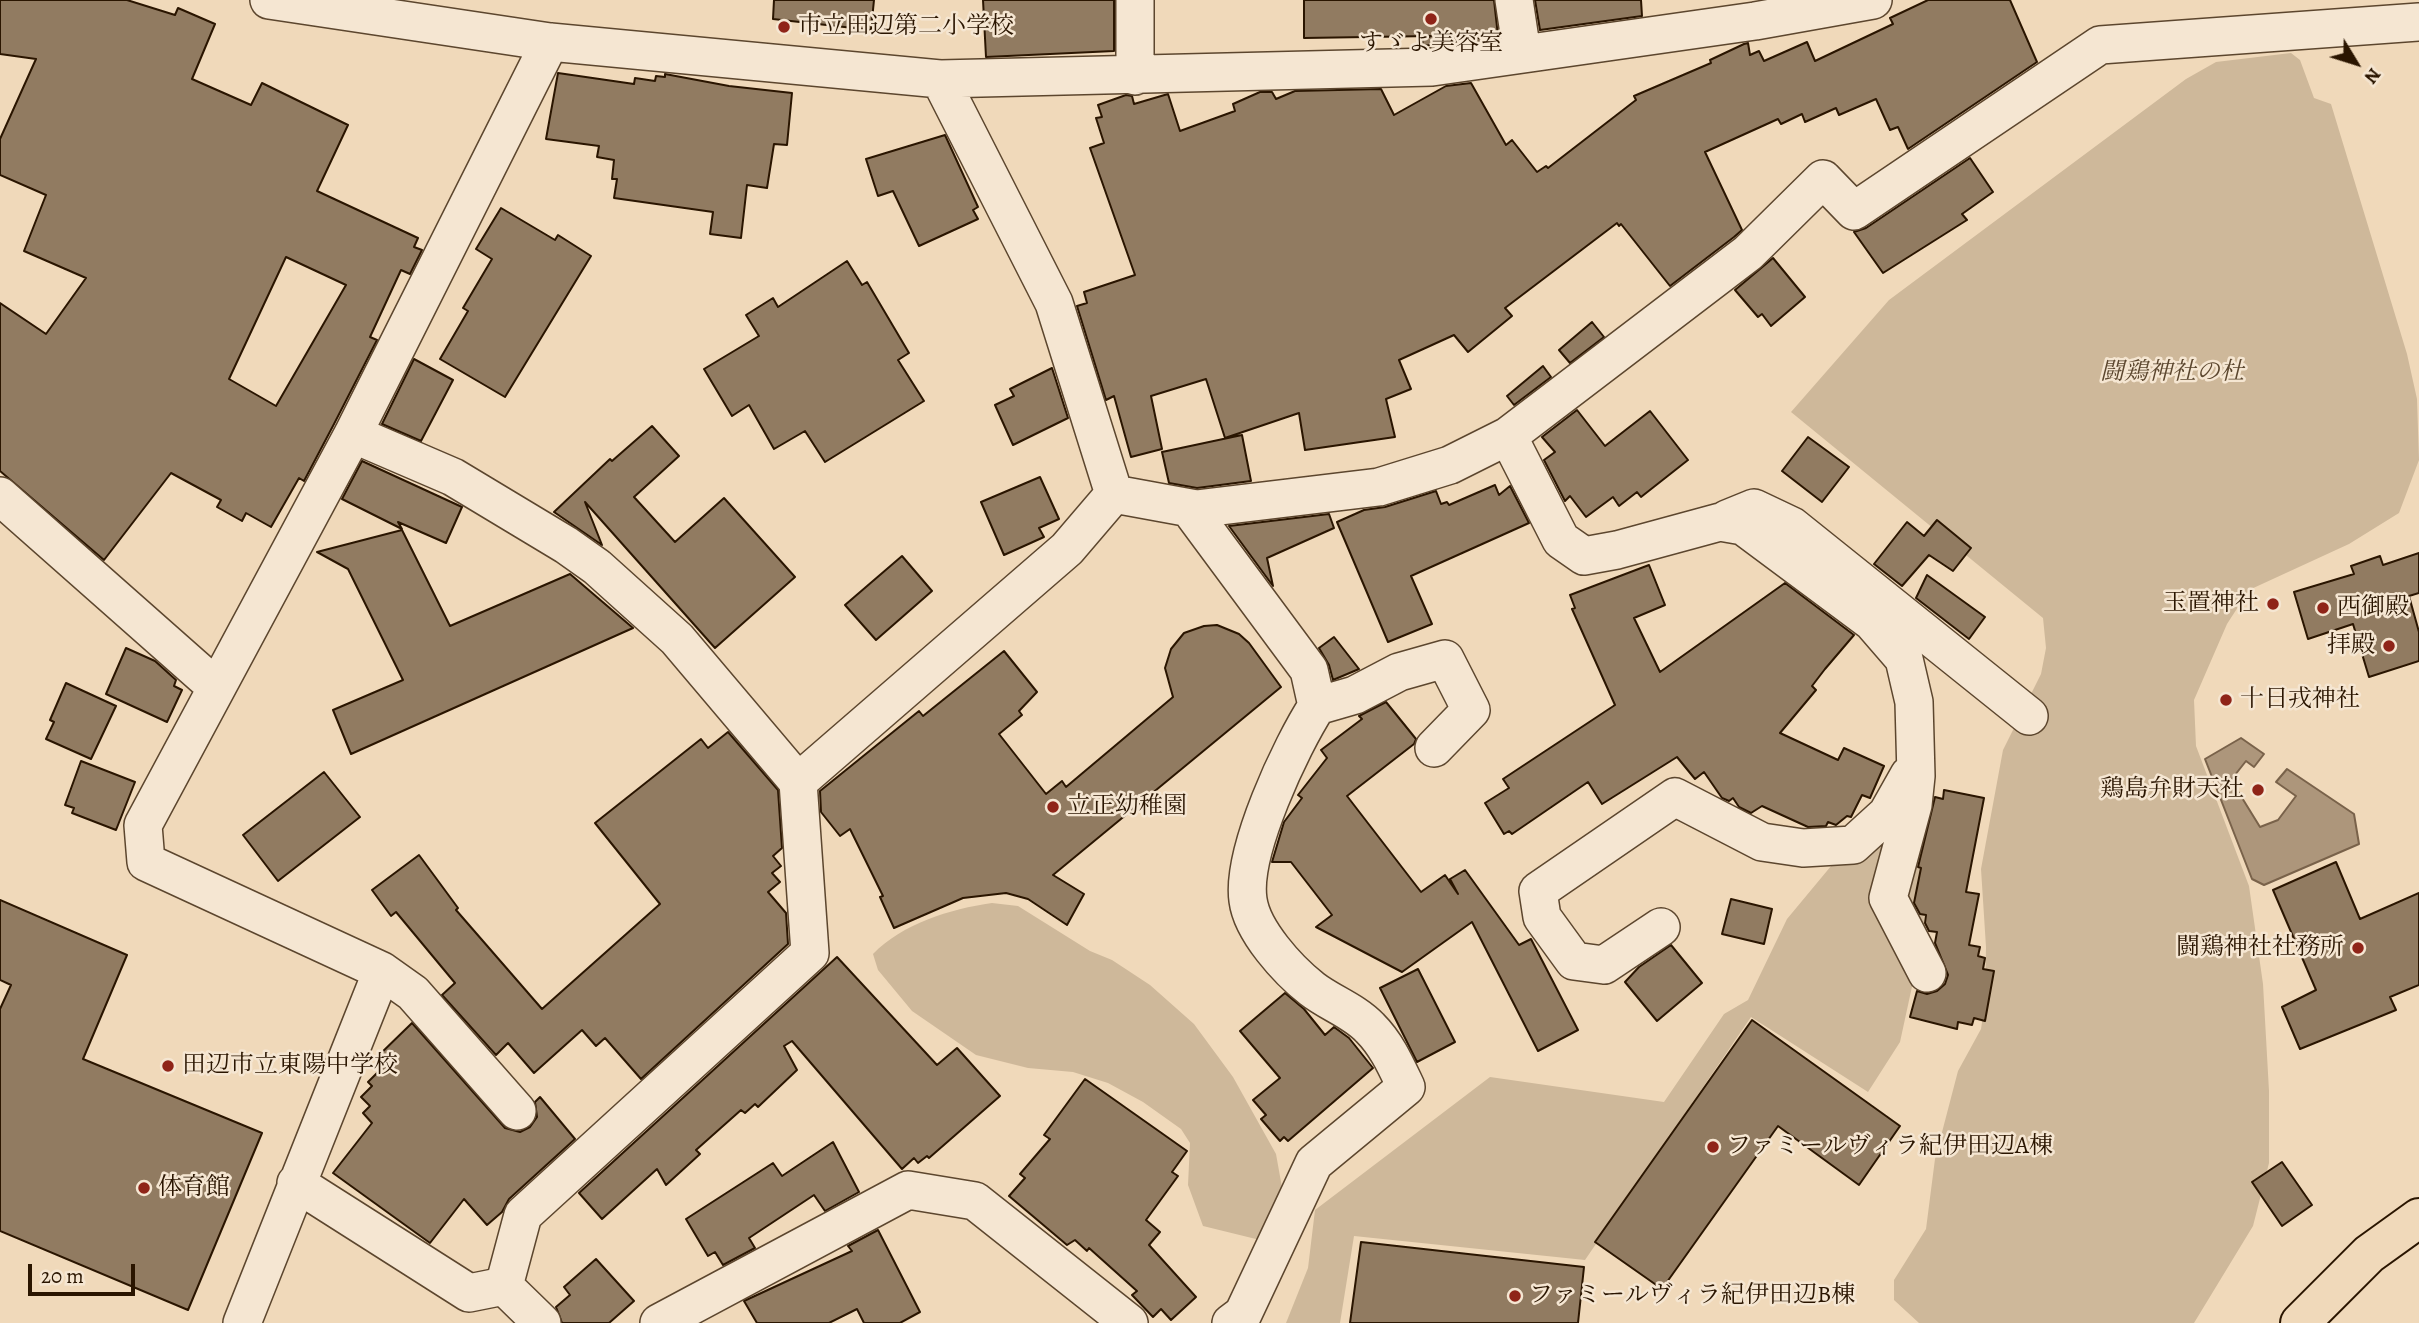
<!DOCTYPE html>
<html>
<head>
<meta charset="utf-8">
<style>
  body { margin:0 }
  #map { position:relative; width:2419px; height:1323px; overflow:hidden; background:#f0d9ba; font-family:Alegreya,serif }
  canvas { display:block }
  .north { position:absolute; left:2321px; top:28px; width:70px; height:70px; -webkit-text-stroke:5px #f5e6d2; paint-order:stroke; rotate:128deg; font-size:19px; font-weight:700; line-height:28px; text-align:center; color:#2a1500 }
  .north::after { content:''; display:block; margin:auto; width:24px; height:32px; background:#2a1500; clip-path:polygon(50% 0,100% 100%,50% 72%,0 100%) }
  .scale { position:absolute; left:28px; top:1264px; width:107px; height:32px; box-sizing:border-box; border:4px solid #2a1500; border-top:0; padding-left:9px; font-size:21px; line-height:24px; white-space:nowrap; color:#2a1500; -webkit-text-stroke:5px #f5e6d2; paint-order:stroke }
</style>
</head>
<body>
<div id="map">
<canvas width="2419" height="1323"></canvas>
<div class="north">N</div>
<div class="scale">20 m</div>
</div>
<script>
const g = document.querySelector('canvas').getContext('2d');
g.lineJoin = 'round';
function fillPath(path, color) { g.fillStyle = color; g.fill(path, 'evenodd'); }
function trace(path, color, width, dash) { g.strokeStyle = color; g.lineWidth = width; g.lineCap = dash ? 'butt' : 'round'; g.setLineDash(dash || []); g.stroke(path); }
function write(font, color, halo, rows, align = 'center') {
  g.font = font + ' Alegreya,"Noto Serif JP",serif'; g.lineWidth = 5; g.setLineDash([]); g.textBaseline = 'middle'; g.strokeStyle = halo; g.fillStyle = color; for (const [text, x, y, turn = 0] of rows) {
    g.save(); g.translate(x, y); g.rotate((+turn || 0) * Math.PI / 180); g.textAlign = isNaN(turn) ? turn : align; if (halo) g.strokeText(text, 0, 0); g.fillText(text, 0, 0); g.restore();
  }
}
const green = new Path2D(`
  M2291,53l9,7 14,38 17,6 76,250 10,45 2,61 -20,53 -50,31 -100,46 -22,34 -33,76 2,46 53,140 14,98 6,107v72l-16,63 -59,97h-275l-25,-23v-20l32,-51 9,-70 23,-88 23,-42 4,-27 1,-55 -5,-78 22,-119 38,-76 5,-26 -3,-30 -252,-206 98,-112 297,-221 30,-17z
  M1915,765l12,208 -14,9 -13,60 -32,50 -117,-75 -166,243 -231,-24 -14,87h-54l22,-55 7,-58 175,-133 174,25 60,-88 24,-14 39,-81z
  M992,903l26,3 72,45 22,9 38,25 44,39 39,53 43,77 7,39 -23,47 -57,-14 -15,-41 2,-42 -9,-14 -38,-27 -35,-19 -35,-11 -45,-4 -52,-13 -64,-44 -34,-41 -5,-16c29,-30 77,-45 119,-51z`);
const water = new Path2D(`
  M2241,738l23,16 -10,13 -8,-6 -15,19 29,47 18,-7 18,-24 -20,-14 11,-13 67,45 5,30 -95,41 -12,-6 -47,-120z`);
const building = new Path2D(`
  M0,0h127l48,15 3,-7 37,16 -23,55 59,26 11,-22 86,42 -31,66 101,47 -4,9 8,3 -12,24 -9,-4 -31,67 7,3 -43,84 -30,57 -5,-3 -28,49 -25,-14 -4,8 -25,-14 4,-7 -50,-27 -67,87 -104,-89v-168l46,31 40,-56 -62,-27 22,-56 -46,-20v-36l36,-80 -36,-5zM286,257l60,28 -70,121 -47,-27z
  M774,0h100l-3,30 -98,-11z
  M983,0h131v51l-128,6z
  M1304,0h190l4,36 -75,10 -1,-6 9,-4 -127,2z
  M1535,0h106l1,16 -102,14z
  M1928,0h82l27,62 -129,87 -10,-22 -8,3 -14,-31 -37,16 -3,-7 -31,14 -3,-8 -21,10 -3,-5 -73,33 37,78 -8,7 -64,49 -49,-62 -2,2 -2,-3 -112,85 7,8 -44,36 -14,-17 -55,25 12,29 -25,10 9,38 -90,13 -6,-37 -74,25 -19,-59 -55,17 11,53 -31,8 -17,-61 -8,4 -29,-94 10,-3 -3,-11 51,-17 -45,-127 14,-5 -8,-25 6,-1 -4,-12 28,-10 6,1 2,8 34,-10 12,37 55,-20 -2,-7 27,-12h12l4,7 19,-8 86,-2 13,26 52,-29 25,-3 35,62 6,-5 25,32 9,-6 2,2 88,-68 -2,-4 77,-33 -1,-3 34,-16 4,-1 2,12 9,-4 5,10 43,-19 8,19 78,-37 -3,-6z
  M558,73l76,11 1,-6 20,3 1,-5 9,1v-3l64,12 63,7 -5,52 -13,-1 -7,44 -20,-3 -6,53 -31,-4 3,-22 -99,-14 3,-19h-5l2,-19 -17,-3 2,-11 -53,-7z
  M945,135l33,72 -5,3 5,9 -59,27 -26,-55 -15,5 -12,-37z
  M1970,158l23,34 -31,22 5,6 -84,53 -29,-41 12,-4z
  M501,208l54,32 3,-5 33,21 -86,141 -65,-38 28,-48 -5,-3 29,-49 -16,-10z
  M1773,258l32,39 -34,29 -9,-12 -4,3 -23,-27z
  M847,261l15,24 5,-3 42,71 -11,7 26,41 -99,61 -20,-31 -31,18 -25,-44 -17,11 -28,-47 55,-33 -13,-21 27,-17 5,9z
  M1592,322l12,15 -34,26 -11,-13z
  M414,359l39,21 -32,61 -39,-17z
  M1543,366l8,11 -37,28 -7,-9z
  M1052,368l16,50 -55,27 -18,-40 19,-9 -4,-7z
  M1577,410l28,36 45,-35 38,49 -47,37 -4,-5 -18,14 -6,-9 -27,20 -16,-21 -5,5 -21,-41 11,-8 -13,-15z
  M652,426l27,30 -45,41 41,45 49,-44 71,79 -80,71 -130,-146 17,43 -48,-33 56,-53 2,2z
  M1242,435l9,46 -54,7 -28,-5 -7,-31z
  M1808,437l41,30 -27,35 -40,-31z
  M362,461l100,46 -16,36 -48,-21 4,7 -60,-30z
  M1040,477l19,42 -20,9 5,9 -40,18 -23,-53z
  M1495,485l4,10 11,-9 19,37 -118,53 21,48 -44,18 -51,-120 27,-12 21,-3 51,-16 5,13 6,-2 2,3z
  M1329,514l5,14 -67,30 6,28 -44,-60z
  M1937,520l34,28 -18,23 -24,-16 -27,31 -28,-22 33,-42 17,14z
  M402,530l48,96 120,-52 63,54 -282,126 -18,-44 70,-30 -55,-111 -31,-17z
  M2419,553v40l-10,3 10,36v29l-50,16 -16,-53 -45,15 -14,-47 60,-18 -3,-8 29,-10 3,9z
  M902,556l30,35 -56,49 -31,-35z
  M1649,565l16,40 -31,13 26,54 125,-89 69,52 -29,34 -13,17 4,4 -36,43 58,27 6,-12 40,18 -14,32 -8,-3 -11,22 -4,-1 -11,9 -8,-3 -2,4 -18,1 -46,-21 -11,7 -12,-6 -6,-9 -4,3 -7,-3 -18,-26 -9,7 -18,-22 -75,47 -14,-22 -76,52 -3,-3 -5,3 -19,-31 24,-15 -6,-9 112,-74 -43,-96 3,-1 -5,-13z
  M1927,575l58,42 -16,22 -53,-41z
  M1217,625l22,9 10,9 32,44 -228,188 31,19 -17,31 -39,-26 -22,-6 -43,5 -69,30 -14,-31 3,-1 -33,-67 -10,7 -19,-24 -1,-21 99,-80 4,5 81,-65 33,41 -18,19 3,4 -23,19 47,60 16,-13 4,6 107,-90 -8,-29 6,-19 13,-16 20,-7z
  M1334,637l25,32 -26,11 -4,-15 -10,-17z
  M126,648l29,13 21,19 -2,6 8,4 -15,32 -61,-28z
  M66,683l50,23 -25,53 -45,-20 8,-17 -4,-2z
  M1386,702l30,37 -2,5 -67,52 74,96 24,-17 13,19 -8,-15 15,-9 54,75 12,-6 47,91 -40,21 -66,-129 -70,50 -86,-45 16,-12 -41,-53h-19l12,-40 18,-24 -4,-3 29,-37 -6,-8 41,-31 -3,-3z
  M728,732l50,58 4,58 -9,8 8,10 -9,7 8,9 -12,10 18,21 2,31 -147,135 -36,-41 -9,8 -14,-16 -48,43 -26,-30 -12,12 -54,-60 13,-12 -59,-71 -5,4 -19,-26 47,-35 39,53 -2,2 86,99 118,-105 -65,-81 106,-84 7,9z
  M81,761l54,21 -19,48 -44,-17 2,-5 -9,-3z
  M324,772l36,45 -82,64 -35,-46z
  M1944,790l40,8 -18,94 13,2 -10,51 11,2 -2,9 7,2 -2,11 11,2 -9,50 -11,-3 -2,7 -14,-3 -1,7 -47,-12 7,-26 10,3 10,-3 8,-7 3,-9 -13,-32 2,-11 -8,-1 -4,-8 1,-8 -6,-1 -6,-11 7,-35 -3,-1 17,-70 8,2z
  M2336,862l24,57 59,-26v92l-29,12 6,13 -96,39 -18,-42 34,-17 -43,-100z
  M1731,899l41,10 -8,35 -42,-10z
  M0,900l127,55 -44,104 179,74 -74,177 -188,-79v-222l11,-24 -11,-5z
  M1671,945l31,38 -45,38 -32,-39 14,-15z
  M837,957l100,108 20,-17 43,48 -71,62 -2,-2 -9,7 -4,-5 -12,11 -110,-128 -8,5 13,24 -39,37 -3,-3 -10,9 -4,-3 -45,40 4,4 -34,31 -9,-16 -55,50 -23,-26z
  M1418,969l37,73 -38,20 -37,-74z
  M1285,993l19,16 21,26 9,-8 15,11 24,30 -85,73 -4,-4 -4,4 -19,-22 5,-4 -13,-15 27,-22 -40,-47z
  M1752,1020l148,106 -41,59 -81,-59 -116,163 -67,-47z
  M412,1023l93,105 15,4 10,-5 7,-10 -2,-15 5,-5 35,42 -66,60 -7,13 -15,13 -23,-26 -34,44 -97,-70 39,-50 -9,-10 7,-7 -9,-9 11,-11 -4,-4 16,-16 -8,-8z
  M1085,1079l102,72 -15,21 6,4 -32,44 14,12 -11,13 47,52 -25,23 -10,-11 -8,8 -21,-22 5,-4 -48,-43 -2,3 -12,-11 -8,5 -58,-49 16,-18 -5,-4 30,-35 -6,-4z
  M833,1142l26,50 -34,19 -11,-16 -65,43 6,10 -32,17 -8,-13 -7,4 -22,-37 87,-56 9,13z
  M2282,1162l30,43 -30,21 -30,-44z
  M878,1230l42,82 -20,11h-36l-7,-14 -28,14h-72l-13,-22 108,-50 -4,-5z
  M1361,1242l223,25 -6,56h-228z
  M596,1259l38,42 -25,22h-47l-6,-16 14,-12 -6,-8z`);
const street = new Path2D(`
  M269,0l281,42 390,37 492,-12 323,-46 118,-21
  M1135,0v76
  M1514,0l8,53
  M940,79l114,224 60,191
  M353,434l100,43 113,68 31,22 80,72 121,143 12,171 -287,262 -19,71
  M1508,436l53,104 23,16 33,-6 103,-28 23,4 129,96 32,37 10,43 2,74 -3,29 -25,93 39,75
  M1114,494l82,15 183,-22 71,-22 58,-29 240,-183 75,-74 31,32 246,-166 319,-23
  M0,496l216,191
  M1189,508l120,162 8,36c-26,40 -76,146 -69,194 4,31 40,70 64,89 18,14 42,22 58,39 17,17 26,38 36,59l-92,76 -71,151 -12,9
  M1727,519l27,-11 38,18 237,190
  M1317,706l38,-11 44,-23 46,-13 26,51 -37,38
  M798,782l269,-233 47,-55
  M1661,927l-57,38 -30,-4 -32,-44 -4,-26 137,-94 87,45 41,6 50,-3 34,-31 22,-39
  M382,971l31,22 104,118
  M296,1183l173,110 35,-7 38,37
  M242,1323l140,-352 -236,-109 -3,-37 210,-391 197,-392
  M659,1323l249,-133 67,11 154,122`);
const primary = new Path2D(`
  M2300,1323l69,-69 50,-36`);
const markers = [
  [1431,19,7,"#8f2418"],
  [784,27,7,"#8f2418"],
  [2273,604,7,"#8f2418"],
  [2323,608,7,"#8f2418"],
  [2389,646,7,"#8f2418"],
  [2226,700,7,"#8f2418"],
  [2258,790,7,"#8f2418"],
  [1053,807,7,"#8f2418"],
  [2358,948,7,"#8f2418"],
  [168,1066,7,"#8f2418"],
  [1713,1147,7,"#8f2418"],
  [144,1188,7,"#8f2418"],
  [1515,1296,7,"#8f2418"]
];
const poiNames = [
  ["市立田辺第二小学校",798,27],
  ["すゞよ美容室",1431,44,"center"],
  ["玉置神社",2259,604,"right"],
  ["西御殿",2337,608],
  ["拝殿",2375,646,"right"],
  ["十日戎神社",2240,700],
  ["鶏島弁財天社",2244,790,"right"],
  ["立正幼稚園",1067,807],
  ["闘鶏神社社務所",2344,948,"right"],
  ["田辺市立東陽中学校",182,1066],
  ["ファミールヴィラ紀伊田辺A棟",1727,1147],
  ["体育館",158,1188],
  ["ファミールヴィラ紀伊田辺B棟",1529,1296]
];
const parkNames = [
  ["闘鶏神社の杜",2172,373]
];
fillPath(green, '#ceb89a');
fillPath(water, '#ad967b');
trace(water, '#79624a', 2);
fillPath(building, '#917b61');
trace(building, '#2a1500', 2);
trace(street, '#5c462e', 40);
trace(primary, '#2a1500', 42);
trace(street, '#f5e6d2', 37);
trace(primary, '#f0d9ba', 38);
for (const [x, y, r, color] of markers) { const dot = new Path2D(); dot.arc(x, y, r, 0, 2 * Math.PI); g.fillStyle = color; g.fill(dot); trace(dot, '#f5e6d2', 2.5); }
write('24px', '#2a1500', '#f5e6d2', poiNames, 'left');
write('italic 24px', '#5b462e', '#f5e6d2', parkNames);
</script>
</body>
</html>
